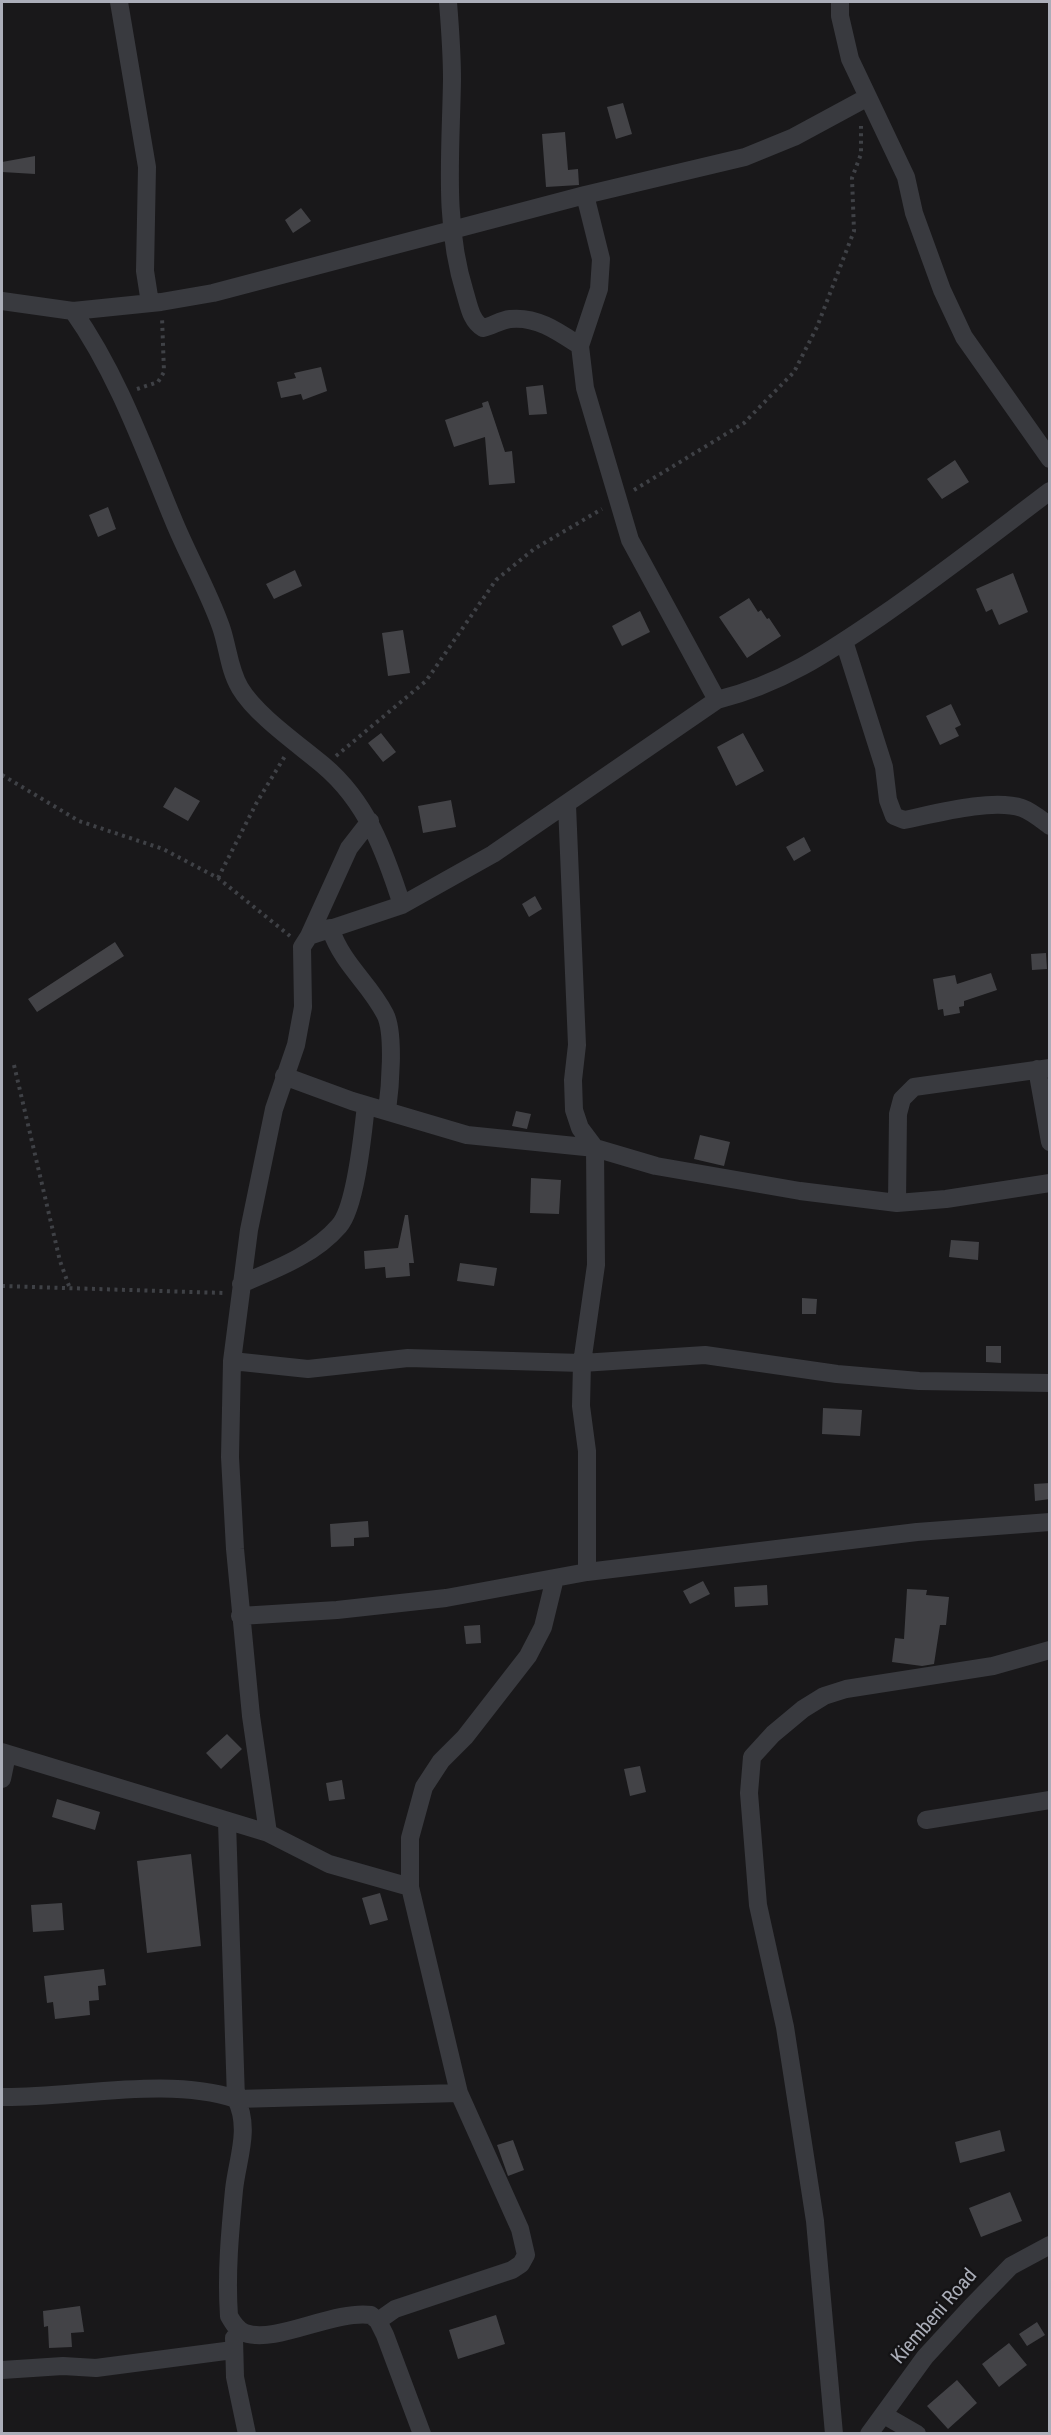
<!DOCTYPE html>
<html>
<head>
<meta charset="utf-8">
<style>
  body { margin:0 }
  #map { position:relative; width:1051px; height:2435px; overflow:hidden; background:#19181a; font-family:"Roboto Condensed",sans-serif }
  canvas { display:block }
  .frame { position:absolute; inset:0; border:3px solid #abaeb9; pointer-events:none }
</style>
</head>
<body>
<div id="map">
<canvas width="1051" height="2435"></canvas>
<div class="frame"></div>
</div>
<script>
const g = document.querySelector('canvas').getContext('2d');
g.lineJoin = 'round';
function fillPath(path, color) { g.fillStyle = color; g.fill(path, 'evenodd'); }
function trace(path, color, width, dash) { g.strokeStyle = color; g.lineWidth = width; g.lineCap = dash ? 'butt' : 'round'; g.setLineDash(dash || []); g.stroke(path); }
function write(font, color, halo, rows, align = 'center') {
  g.font = font + ' "Roboto Condensed",sans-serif'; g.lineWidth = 5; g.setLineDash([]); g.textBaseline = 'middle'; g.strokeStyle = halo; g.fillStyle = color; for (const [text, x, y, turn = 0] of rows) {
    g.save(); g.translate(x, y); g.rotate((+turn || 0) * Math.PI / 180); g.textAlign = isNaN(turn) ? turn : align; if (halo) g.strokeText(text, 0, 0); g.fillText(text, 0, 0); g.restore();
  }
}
const building = new Path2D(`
  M623,103l9,31 -16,5 -9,-32z
  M565,132l3,38 10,-1 1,16 -33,2 -4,-53z
  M35,156v18l-33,-2v-10z
  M301,208l10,13 -18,12 -8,-13z
  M321,367l6,24 -24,9 -2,-6 -20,4 -4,-16 19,-4 -2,-5z
  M543,385l4,29 -18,1 -3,-28z
  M488,401l17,51 7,-1 3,32 -26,2 -4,-48 -31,10 -9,-27 38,-13 -1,-4z
  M955,460l14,22 -27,17 -15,-20z
  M108,507l8,22 -18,8 -9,-22z
  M295,570l7,16 -28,13 -8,-15z
  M1013,573l15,39 -29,13 -7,-16 -6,3 -10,-23z
  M749,598l9,14 3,-2 6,9 2,-1 12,18 -34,22 -28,-41z
  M640,611l10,21 -28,14 -10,-20z
  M403,630l7,43 -22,3 -6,-43z
  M951,704l10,21 -6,3 4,8 -19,9 -14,-29z
  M381,733l15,19 -13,10 -15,-19z
  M743,733l21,38 -28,15 -19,-39z
  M175,787l25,14 -12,20 -25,-14z
  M451,800l5,27 -33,6 -5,-27z
  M804,837l7,14 -17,10 -8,-14z
  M535,896l7,13 -13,8 -7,-13z
  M115,942l9,14 -87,56 -9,-13z
  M1046,953l1,16 -15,1 -1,-16z
  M991,973l6,17 -33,11v5l-5,1 1,6 -16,3 -1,-7 -5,1 -5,-31 22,-4 2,9z
  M516,1111l15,3 -4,15 -15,-3z
  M700,1135l30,7 -6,24 -30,-7z
  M531,1178l30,2 -2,34 -29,-1z
  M405,1215h3l6,48h-5l1,13 -24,2 -1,-11 -20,2 -1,-18 34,-3z
  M951,1240l28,2 -1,18 -29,-3z
  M460,1263l37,5 -3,18 -37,-5z
  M802,1298l15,1 -1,15h-14z
  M986,1346h15v17l-15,-1z
  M823,1408l39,2 -2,26 -38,-2z
  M1050,1483v16l-15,2 -1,-17z
  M368,1521l1,16 -15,1v8l-23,1 -1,-23z
  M703,1581l7,13 -20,10 -7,-13z
  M767,1585l1,20 -33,2 -1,-20z
  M907,1589l20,1 -1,5 23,2 -3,28h-6l-6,39 -12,2 -30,-4 3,-24 9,1z
  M480,1625l1,18 -15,1 -2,-18z
  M227,1734l15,15 -21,20 -15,-16z
  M640,1766l6,26 -16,4 -6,-27z
  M342,1780l3,19 -16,2 -3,-18z
  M57,1799l43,13 -5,18 -43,-13z
  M191,1854l10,92 -54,7 -10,-92z
  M380,1893l8,27 -18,5 -8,-27z
  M62,1903l2,27 -31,2 -2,-27z
  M104,1969l2,16 -8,1 1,14 -10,1 1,14 -35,4 -2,-17 -6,1 -3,-27z
  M1000,2130l5,21 -45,12 -5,-21z
  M513,2140l11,30 -16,6 -11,-31z
  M1010,2192l12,29 -41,16 -12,-29z
  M80,2306l4,26 -13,1 1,14 -23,1 -1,-22 -4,1 -1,-16z
  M496,2315l9,29 -47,15 -9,-29z
  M1037,2322l8,13 -18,11 -8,-12z
  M1009,2343l18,22 -28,22 -17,-23z
  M957,2380l20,23 -29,26 -21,-23z`);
const path = new Path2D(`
  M137,389l21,-7 6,-10 -2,-55
  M634,490l110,-67 50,-51 23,-45 37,-96 -2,-53 9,-24v-28
  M336,756l90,-75 70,-101 38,-31 68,-40
  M2,775l77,46 84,28 55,29 72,58
  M218,878l39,-76 28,-46
  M14,1065l46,196 9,25
  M2,1286l222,7`);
const minor = new Path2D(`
  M119,2l28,165 -2,104 5,32
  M448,2c2,25 4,52 4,77 -1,72 -9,144 13,214 4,13 6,28 18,35 9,-2 18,-8 27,-9 27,-3 49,13 70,27
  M840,2v14l10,43 56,118 8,36 28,77 22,47 86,122
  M585,195l16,64 -2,30 -19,57 5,42 45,152 87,160
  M2,301l71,10 88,-9 52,-9 372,-98 160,-38 49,-20 74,-40
  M73,311c44,62 71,138 100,208 15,37 35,71 48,108 7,20 8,43 19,61 16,27 58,56 83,77 44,37 62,87 79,140
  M844,641l40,126 4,33 6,16 10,4c30,-6 88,-22 118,-12 9,3 20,12 28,18
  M567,805l10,240 -4,35 1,30 6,18 15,20 61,18 144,25 97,12 49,-4 104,-16
  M330,928c14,39 38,53 55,86 10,19 5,75 2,97
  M309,936l40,-88 21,-27
  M1037,1069l13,73
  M284,1076l68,25 115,34 128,13 1,117 -14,98 -1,43 6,45v121
  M897,1203l1,-89 4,-15 12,-12 136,-19
  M241,1284c35,-15 73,-29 98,-58 17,-19 24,-94 27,-121
  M232,1361l76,8 100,-11 174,5 123,-8 132,19 82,7 131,2
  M240,1616l97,-6 109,-12 141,-26 330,-40 133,-10
  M2,1752l266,81 61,31 81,23
  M2,1779l5,-24
  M926,1820l124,-20
  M227,1822l9,277 223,-6
  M268,1833l-17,-117 -16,-167 -5,-92 2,-96 17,-131 25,-121 22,-64 7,-38 -1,-60 7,-11 93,-31 91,-51 224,-154c64,-16 109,-46 163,-83 58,-40 113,-83 170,-126
  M2,2097c71,1 167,-21 234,2 15,30 1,61 -2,91 -4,42 -8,84 -5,126 4,7 8,14 16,17 31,11 88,-23 126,-18l7,6 7,14 37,99
  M378,2321l17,-12 117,-39 9,-6 5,-9 -6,-26 -61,-136 -49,-206v-49l14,-51 17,-26 24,-24 63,-81 15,-29 12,-49
  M234,2338l1,39 12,57
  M2,2370l61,-4 33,2 137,-18
  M884,2415l33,19
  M834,2434l-19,-213 -30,-194 -27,-122 -9,-112 3,-36 21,-23 30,-25 21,-13 22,-7 147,-23 57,-16
  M869,2434l56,-77 45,-49 41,-42 39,-21`);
const streetNames = [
  ["Kiembeni Road",935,2317,-49]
];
fillPath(building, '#434347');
trace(path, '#3f4146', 4, [3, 4.5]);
trace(minor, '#393a3f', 18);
write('20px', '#abaeb9', '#141315', streetNames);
</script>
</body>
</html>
